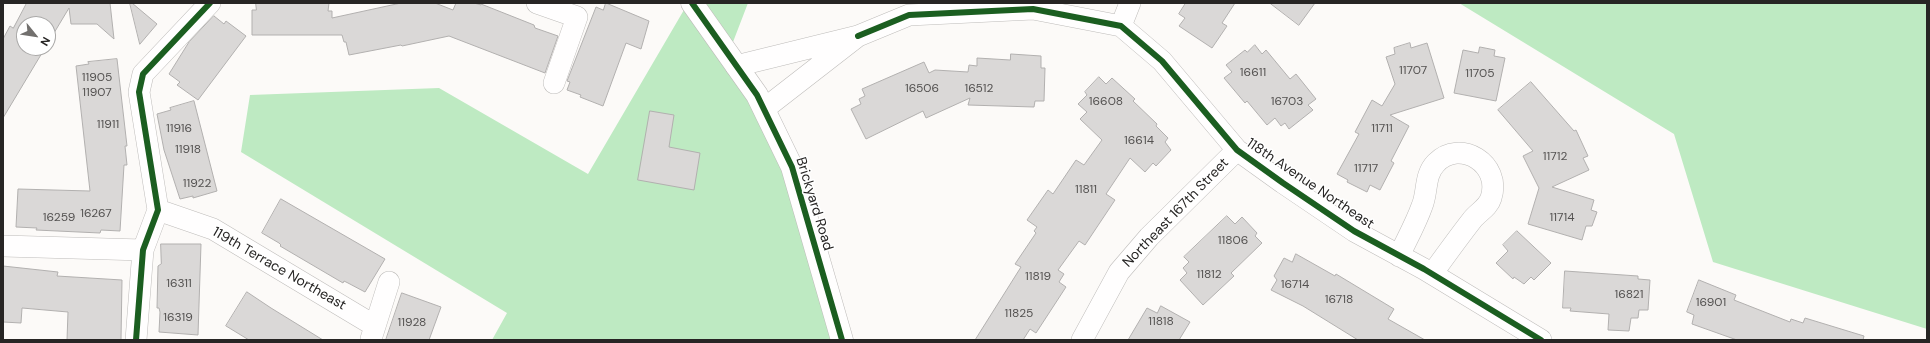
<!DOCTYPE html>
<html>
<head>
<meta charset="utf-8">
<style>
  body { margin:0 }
  #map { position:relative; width:1930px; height:343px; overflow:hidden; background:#fcfaf8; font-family:"DM Sans",sans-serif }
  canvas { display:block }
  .frame { position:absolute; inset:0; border:4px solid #272524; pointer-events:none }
  .north { position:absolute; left:16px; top:16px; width:40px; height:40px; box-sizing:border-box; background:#fff; border:1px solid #a9a8a7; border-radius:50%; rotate:120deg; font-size:11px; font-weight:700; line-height:16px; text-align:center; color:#272524 }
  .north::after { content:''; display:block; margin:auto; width:14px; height:18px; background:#72706e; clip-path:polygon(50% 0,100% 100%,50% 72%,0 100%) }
</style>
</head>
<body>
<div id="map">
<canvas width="1930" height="343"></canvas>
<div class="frame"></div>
<div class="north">N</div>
</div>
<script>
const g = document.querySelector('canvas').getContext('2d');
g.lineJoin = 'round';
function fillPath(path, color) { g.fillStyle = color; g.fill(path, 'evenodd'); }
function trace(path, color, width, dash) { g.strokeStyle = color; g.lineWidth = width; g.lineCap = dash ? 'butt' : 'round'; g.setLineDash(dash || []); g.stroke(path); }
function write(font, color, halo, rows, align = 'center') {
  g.font = font + ' "DM Sans",sans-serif'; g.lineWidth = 3; g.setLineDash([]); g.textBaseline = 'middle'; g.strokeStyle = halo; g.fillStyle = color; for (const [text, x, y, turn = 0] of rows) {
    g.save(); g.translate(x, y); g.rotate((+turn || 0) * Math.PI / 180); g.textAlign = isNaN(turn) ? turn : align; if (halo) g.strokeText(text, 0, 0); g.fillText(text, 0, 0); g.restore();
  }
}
const forest = new Path2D(`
  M688,3h60l-20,52 29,40 85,245h-350l15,-27 -266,-161 9,-57 189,-7 149,86z
  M1459,3h468v326l-214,-67 -39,-128z`);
const building = new Path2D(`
  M27,3h83l4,36 -17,-15h-26l-2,-16 -21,35v-19h-24v24h21l-42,70v-79l7,-13 3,2z
  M130,3h2l25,21 -17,20z
  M256,3h73l-1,8h4v7l69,-15h34l18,7 3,-7h18l7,2v-1l53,21 1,3 23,8 -13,37 -96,-37 -47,10 -1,-1 -52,10 -3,-13h-2l-2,-7h-90v-25h4z
  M606,3l43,18 -8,28 -15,-6 -23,63 -23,-9 1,-2 -14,-5 3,-8 -3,-1 29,-74 7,3z
  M1186,3h49l-13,20 5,3 -15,22 -33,-22 6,-8 -6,-4z
  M1270,3h45l-16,22z
  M214,16l10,8 2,-3 20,15 -48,64 -21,-15 3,-3 -11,-8 20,-32z
  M1410,43l1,5 16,-5 17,55 -54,17 19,11 -18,35 3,2 -14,27 -10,-5 -3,7 -20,-10 1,-2 -11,-6 22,-40 -4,-2 17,-32 10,6 13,-22 -9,-27 9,-3 -1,-6z
  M1255,45l7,9 4,-4 24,29 6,-5 20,25 -8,6 5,5 -24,19 -4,-6 -4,3 -6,-8 -8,7 -20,-24 -2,2 -21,-25 8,-6 -6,-7 19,-15 2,2z
  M1480,47l15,3 -1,6 11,2 -9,43 -42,-8 9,-43 15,3z
  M1011,54l30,2v12h4l-1,33h-9l-1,6 -66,-2 2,-7 -44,20 -3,-7 -57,28 -15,-30 10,-5 -2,-5 6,-3 -3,-7 62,-27 5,11 6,-3 33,2 1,-7 8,1v-8l33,2z
  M117,59l10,87h-2l2,19h-3l-4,66 -19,-1 -1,3 -64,-3 1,-2 -21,-1 2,-38 72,2 -14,-125 13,-2 -1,-2z
  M1099,77l7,7 6,-6 23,21 -2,2 24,23 -1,2 12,12 -3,4 6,8 -15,16 -3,-3 -8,9 -15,-14 -24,36 9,6 -30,45 -6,-4 -21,29 6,4 -5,8 7,5 -30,46 -6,-4 -7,11h-48l46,-73 -6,-3 21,-31 -2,-2 3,-4 -10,-7 21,-30 5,4 23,-34 8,5 18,-25 -22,-21 7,-7 -9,-8 9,-9 -2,-3z
  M1531,82l43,49 2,-1 12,26 -5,2 6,12 -37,17 42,13 -3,10 6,2 -5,14h-6l-4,14 -54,-16 11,-36 -16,-32 10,-5 -35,-41z
  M194,101l23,90 -24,7v-2l-13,3 -16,-49 -7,-36 14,-4 -1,-2z
  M650,111l24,4 -5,32 31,6 -6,37 -56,-10z
  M281,199l104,60 -20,33 -17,-9 -4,-2 -1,2 -63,-37 1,-1 -2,-2 -17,-10z
  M1227,216l8,8 7,-7 15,16 -2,3 7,7 -31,30 3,3 -31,29 -23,-25 7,-7 -4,-5 6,-6 -5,-5z
  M1517,231l34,32 -17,17 -3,-3 -7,7 -10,-7 -1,2 -17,-16 12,-12 -5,-6z
  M161,244h40l-3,91 -39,-3 1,-20 -1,-4h-2l1,-42 3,-2z
  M1296,254l39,22 1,-2 58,35 -6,10 37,21h-67l-55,-34 -32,-16 6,-10 -3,-4 10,-18 8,4z
  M3,266l55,6 -1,4 65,4 -1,60h-54l1,-28 -46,-4 -1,15 -18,-1z
  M1565,271l73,5v3l12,1 -2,30h-9l-1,8h-7l-2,13 -21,-1 1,-16 -39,-3 1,-3h-8z
  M1699,280l37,15 -2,5 56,22 1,-3 12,4 2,-5 59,18 -1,4h-126l-45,-16 2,-9 -7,-3z
  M247,292l24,16 52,32h-74l-23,-14z
  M402,293l39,14 -12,33h-43z
  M1161,306l29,16 -11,18h-51l19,-32 10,5z`);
const street = new Path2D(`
  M537,3l40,14 -23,66
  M1121,26l9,-23
  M858,36l51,-21 124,-6 88,17 41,35 75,89 46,33 71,48 70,38 117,71
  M736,66l122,-30 -94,73
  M158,210l55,19 162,97
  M3,246l140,4
  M1399,256c8,-17 17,-33 23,-50 6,-14 2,-31 14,-43 24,-25 66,1 55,35 -3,10 -13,14 -19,22 -14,18 -27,36 -40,54
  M371,339l18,-57
  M136,340l7,-90 15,-40 -19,-118 4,-18 67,-71
  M1082,340l37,-68 30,-35 88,-87`);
const secondary = new Path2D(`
  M692,3l65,92 35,72 50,173`);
const cycleway = new Path2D(`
  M692,3l65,92 35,72 50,173
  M858,36l51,-21 124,-6 88,17 41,35 75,89 46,33 71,48 70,38 117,71
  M136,340l7,-90 15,-40 -19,-118 4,-18 67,-71`);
const numberNames = [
  ["11707",1413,71],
  ["16611",1253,73],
  ["11705",1480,74],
  ["11905",97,78],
  ["16506",922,89],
  ["16512",979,89],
  ["11907",97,93],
  ["16608",1106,102],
  ["16703",1287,102],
  ["11911",108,125],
  ["11916",179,129],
  ["11711",1382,129],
  ["16614",1139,141],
  ["11918",188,150],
  ["11712",1555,157],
  ["11717",1366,169],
  ["11922",197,184],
  ["11811",1086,190],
  ["16267",96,214],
  ["16259",59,218],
  ["11714",1562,218],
  ["11806",1233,241],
  ["11812",1209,275],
  ["11819",1038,277],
  ["16311",179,284],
  ["16714",1295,285],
  ["16821",1629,295],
  ["16718",1339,300],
  ["16901",1711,303],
  ["11825",1019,314],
  ["16319",178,318],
  ["11818",1161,322],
  ["11928",412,323]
];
const streetNames = [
  ["118th Avenue Northeast",1310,184,34],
  ["Brickyard Road",814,204,73],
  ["Northeast 167th Street",1176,213,-46],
  ["119th Terrace Northeast",279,269,30]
];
fillPath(forest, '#beeac2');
fillPath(building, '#dad8d7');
trace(building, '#b2b0af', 1);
trace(street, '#bebcba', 22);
trace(secondary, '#bebcba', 23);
trace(street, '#fffefe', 21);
trace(secondary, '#fffefe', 22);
trace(cycleway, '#1b5e20', 6);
write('12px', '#545251', null, numberNames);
write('14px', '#272524', '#fff', streetNames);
</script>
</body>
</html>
